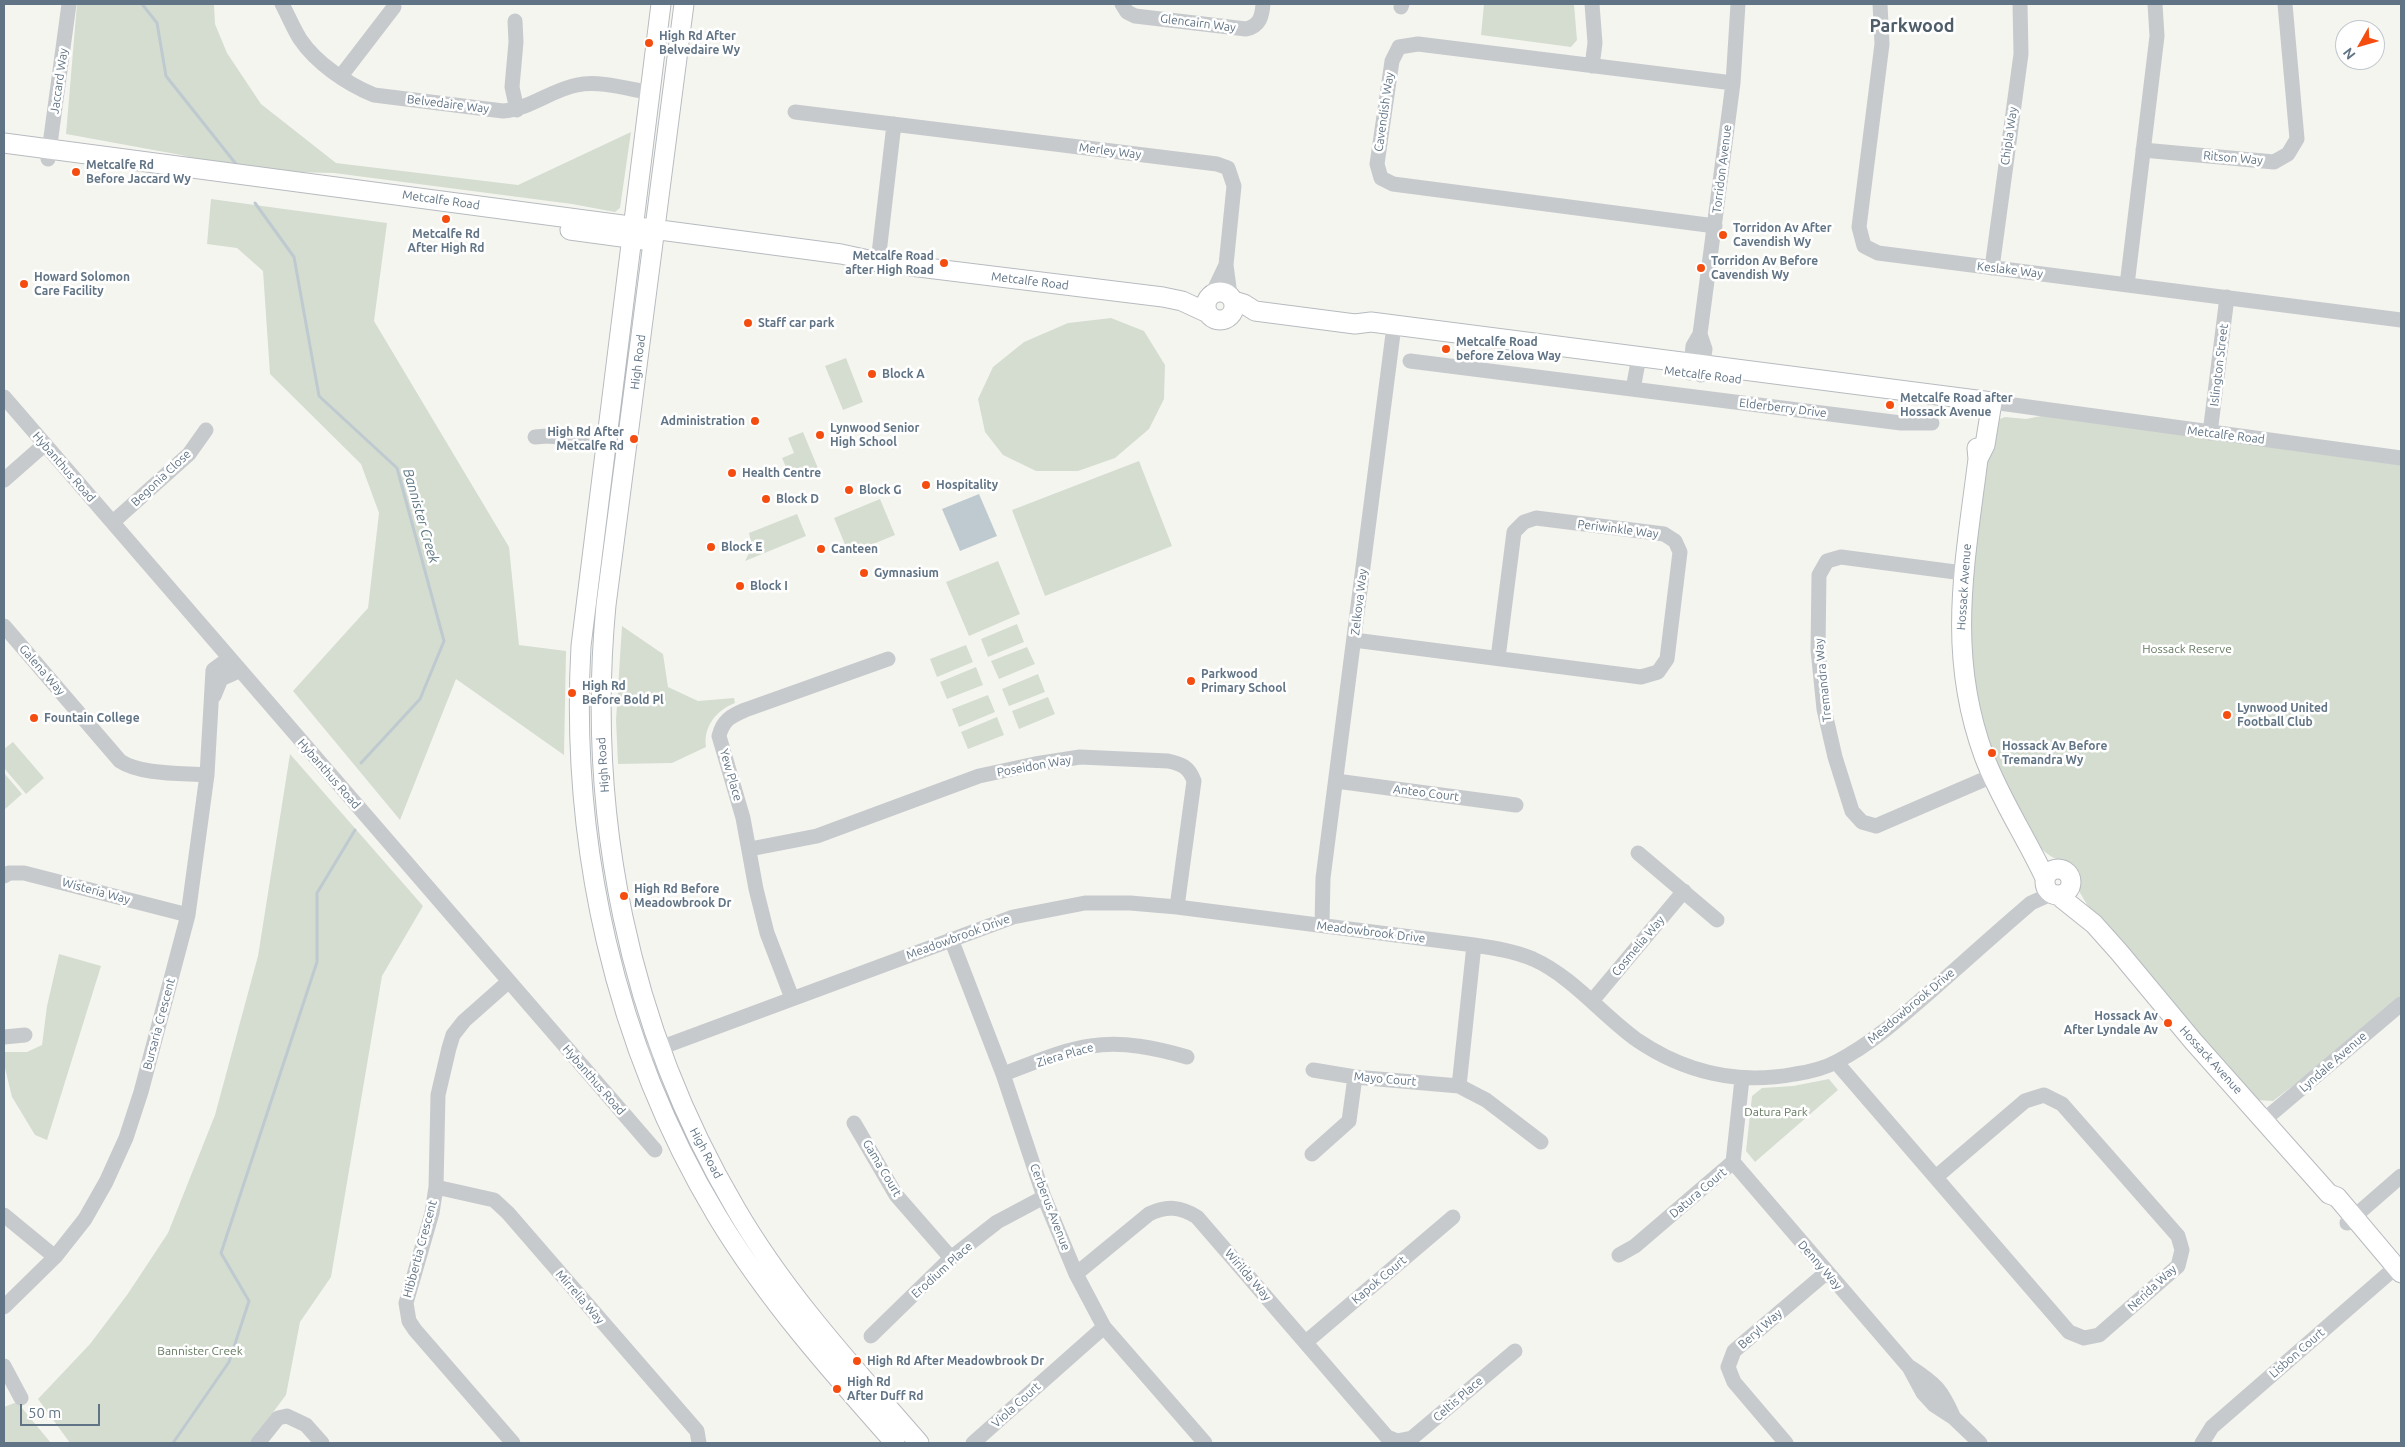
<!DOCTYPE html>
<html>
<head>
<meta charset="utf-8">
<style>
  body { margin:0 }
  #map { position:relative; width:2405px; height:1447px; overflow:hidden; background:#f5f5f0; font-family:Ubuntu,sans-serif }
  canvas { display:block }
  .frame { position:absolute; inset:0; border:5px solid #617485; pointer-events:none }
  .north { position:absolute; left:2335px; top:20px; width:50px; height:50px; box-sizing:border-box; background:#fff; border:1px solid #c0c7ce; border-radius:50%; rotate:232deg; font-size:14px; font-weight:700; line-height:20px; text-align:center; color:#617485 }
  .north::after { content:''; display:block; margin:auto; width:18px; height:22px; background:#f54d10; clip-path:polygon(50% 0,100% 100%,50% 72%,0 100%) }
  .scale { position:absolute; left:20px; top:1404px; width:80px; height:22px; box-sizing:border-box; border:2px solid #617485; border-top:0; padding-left:6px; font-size:15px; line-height:18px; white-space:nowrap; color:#617485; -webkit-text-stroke:4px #fff; paint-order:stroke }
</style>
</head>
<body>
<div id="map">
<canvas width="2405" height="1447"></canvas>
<div class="frame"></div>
<div class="north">N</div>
<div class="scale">50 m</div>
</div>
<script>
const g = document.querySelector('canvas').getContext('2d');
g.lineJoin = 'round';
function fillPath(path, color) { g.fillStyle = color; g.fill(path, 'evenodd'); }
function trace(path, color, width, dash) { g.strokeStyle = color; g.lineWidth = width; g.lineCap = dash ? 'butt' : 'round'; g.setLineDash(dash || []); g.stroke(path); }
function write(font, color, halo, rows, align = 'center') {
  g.font = font + ' Ubuntu,sans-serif'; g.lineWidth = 5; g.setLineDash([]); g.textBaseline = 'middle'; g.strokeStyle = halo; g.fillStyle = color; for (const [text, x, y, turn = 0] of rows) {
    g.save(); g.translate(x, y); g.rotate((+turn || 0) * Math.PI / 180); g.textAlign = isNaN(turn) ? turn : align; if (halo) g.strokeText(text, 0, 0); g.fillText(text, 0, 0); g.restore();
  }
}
const green = new Path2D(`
  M77,4h137l1,20 12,29 34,51 75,59 182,22 113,-53 -11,76 -5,4 -43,-8 -238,-31 -43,-1 -90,-12 -20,-5 -115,-21z
  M1484,4h90l3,36 -6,7 -90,-12z
  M211,199l176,24 -13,98 135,226 10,98 47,6 -2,104 -108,-76 -56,141 -107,-129 75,-83 11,-95 -18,-49 -91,-90 -7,-103 -26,-23 -30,-4z
  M1111,318l33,13 21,34 -1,34 -15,30 -34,29 -37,13h-42l-33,-16 -18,-23 -7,-33 15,-32 31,-25 44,-19z
  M846,358l17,44 -20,8 -18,-44z
  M2051,414l350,48v534l-63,55 -65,50 -17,-1 -164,-187 -16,-27 4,-13 -10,-11c-27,-2 -35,-22 -48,-43 -57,-96 -56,-191 -43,-298 5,-34 7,-68 18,-101l8,-3 21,2z
  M803,432l17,41 -5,1 -3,-4 -14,1 -9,3 -7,-16 12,-5 -6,-15z
  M1139,461l33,85 -127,50 -33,-86z
  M880,499l15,36 -46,19 -15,-36z
  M797,514l9,22 -61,25 7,-14 -3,-14z
  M998,561l22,53 -51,22 -23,-54z
  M1017,624l7,18 -36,15 -7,-18z
  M622,626l41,28 5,33 30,14 36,-3 1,5c-18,7 -32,23 -29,44l-34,16 -54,1 -2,-44z
  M966,645l7,17 -36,15 -7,-18z
  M1027,647l8,17 -36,15 -8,-18z
  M976,667l7,18 -36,14 -7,-17z
  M1038,674l7,18 -36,14 -7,-17z
  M988,695l7,17 -36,15 -7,-18z
  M1048,697l7,17 -36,15 -7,-18z
  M997,717l7,18 -36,14 -7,-17z
  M13,742l31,36 -18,16 -22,-26v-19z
  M290,754l133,152 -41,70 -51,301 -31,45 -14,73 -36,48h-180l-32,-44 52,-55 37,-49 41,-62 47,-118 43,-159z
  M4,773l18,21 -18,16z
  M59,954l42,12 -54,174 -12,-5 -23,-38 -8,-33v-12h23l15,-7 5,-39z
  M1829,1079l9,11 -83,72 -9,-11 6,-55 10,-8 31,-2z
  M17,1402l34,41h-47v-36z`);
const water = new Path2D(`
  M979,494l18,42 -37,15 -18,-42z`);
const stream = new Path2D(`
  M142,4l15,19 9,53 70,88
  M255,203l39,54 25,139 78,72 47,173 -24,58 -59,64
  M173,1443l56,-81 20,-61 -28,-48 96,-291v-69l38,-63`);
const minor = new Path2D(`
  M282,4c6,11 11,24 18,35 16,24 47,45 74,56l129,16c27,-2 48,-21 74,-26 22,-5 51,4 74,8
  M1122,4l5,8 8,4 111,13c14,-3 16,-13 17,-25
  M1592,4l3,39 -3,23
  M1880,4l2,40 -23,183 5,19 14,7 523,67
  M1401,7l1,-3
  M515,21l1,21 -4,45 5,23
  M341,76l53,-69
  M795,112l422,52 11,4 6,18 -8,79 4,30
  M2143,150l131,12 14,-8 9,-15 -12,-135
  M48,159l21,-155
  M1715,226l-322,-42 -12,-6 -4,-14 15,-103 7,-14 19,-3 315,39
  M878,262l16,-138
  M1992,268l29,-214 -1,-50
  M2127,285l30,-249 -2,-32
  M1215,293l1,-7 10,-21
  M1700,334l5,15 -4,26
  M1410,361l491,62h31
  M1690,373l3,-27 7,-12 33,-251 5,-79
  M1633,389l6,-32
  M4,397l651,753
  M1992,402l409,56
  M2210,433l17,-136
  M535,437l12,-1 60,5
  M4,480l41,-36
  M113,522l76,-68 17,-24
  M1963,573l-122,-16 -14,4 -8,14 -1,75 6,59 11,48 17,54 10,11 14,4 116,-50
  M4,626l116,135c21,14 62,12 87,14
  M1354,640l287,37 17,-5 9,-13 13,-107 -5,-11 -11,-7 -128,-16 -12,4 -10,10 -16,126
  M214,696l7,-17 18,-8
  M1336,781l180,24
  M750,849l67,-13 162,-60 56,-12 45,-7 88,4c14,3 21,6 26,20l-17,126
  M1638,853l79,67
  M4,876l5,-3h15l164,42
  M1322,925l1,-47 71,-552
  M951,939l52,135 41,123 32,77 28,53 101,116
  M508,982l-44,39 -11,14 -4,13 -11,47 -2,92 -4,26 -26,90 3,18 6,9 98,113
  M792,998l-25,-65 -11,-44 -13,-71 -24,-82c4,-16 12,-20 26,-26l143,-51
  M1592,1001l92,-110
  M4,1037l21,-2
  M641,1055l372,-138 72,-14h45l47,4 297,38c20,3 40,6 59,14 40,18 69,56 104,81 47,32 101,45 158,34 14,-2 30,-6 43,-13 35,-18 64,-45 93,-70 33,-29 66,-59 100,-88l20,-9
  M1836,1062l233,270 15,6 15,-3 79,-69 4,-16 -4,-14 -116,-132 -18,-9 -19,6 -89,76
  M1313,1070l42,7 104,9 27,14 55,42
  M1003,1074c28,-10 58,-24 88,-28 32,-5 65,2 96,11
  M1459,1086l15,-141
  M2264,1120l137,-116
  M854,1123l42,72 55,63
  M1312,1154l37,-33 6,-44
  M1733,1162l176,205 14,26 11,12 20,13 26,25
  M436,1187l58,13 14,13 189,218 2,12
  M4,1215l51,42
  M2347,1223l54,-47
  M1619,1255l16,-9 98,-84 9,-83
  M1076,1274l73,-60c18,-9 32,-7 48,3l190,220 10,4 15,-3 103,-87
  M4,1307l51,-50 30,-38 21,-37 20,-44 15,-46 47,-177 19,-140 6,-105 15,-11
  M871,1336l80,-78 46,-36 47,-25
  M1306,1342l147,-125
  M4,1366l17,32
  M1910,1367c26,17 31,22 44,51
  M258,1443l20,-25 9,-2 19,9 16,18
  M973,1443l131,-116
  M1786,1443l-52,-61 -6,-15 6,-16 93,-79
  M2202,1443l10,-16 184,-160`);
const major = new Path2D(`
  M661,4l-80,642c-11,198 33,399 136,570 50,83 114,155 178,227
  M684,4l-78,601c-20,210 22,421 130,604 50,86 118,159 183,234
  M4,143l837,111 37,8 285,35 19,4 26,12
  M570,230l74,10
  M1206 306a14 14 0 1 1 28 0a14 14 0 1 1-28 0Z
  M1234,301l10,3 11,7 100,13 16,-2 621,80 -7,43 -7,14
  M1977,448l1,11c-13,104 -32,194 6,297 16,43 42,81 61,122
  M2045 882a13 13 0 1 1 26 0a13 13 0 1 1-26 0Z
  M2059,896l35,28 25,28 74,89 136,153 8,3 64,76`);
const markers = [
  [649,43,5,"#f54d10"],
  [76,172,5,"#f54d10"],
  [446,219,5,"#f54d10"],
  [1723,235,5,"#f54d10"],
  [944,263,5,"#f54d10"],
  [1701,268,5,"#f54d10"],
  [24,284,5,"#f54d10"],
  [748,323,5,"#f54d10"],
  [1446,349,5,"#f54d10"],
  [872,374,5,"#f54d10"],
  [1890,405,5,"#f54d10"],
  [755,421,5,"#f54d10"],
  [820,435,5,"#f54d10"],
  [634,439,5,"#f54d10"],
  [732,473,5,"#f54d10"],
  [926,485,5,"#f54d10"],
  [849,490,5,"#f54d10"],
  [766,499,5,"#f54d10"],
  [711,547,5,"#f54d10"],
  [821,549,5,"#f54d10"],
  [864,573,5,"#f54d10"],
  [740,586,5,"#f54d10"],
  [1191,681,5,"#f54d10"],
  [572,693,5,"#f54d10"],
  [2227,715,5,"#f54d10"],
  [34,718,5,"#f54d10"],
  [1992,753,5,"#f54d10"],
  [624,896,5,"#f54d10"],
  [2168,1023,5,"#f54d10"],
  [857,1361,5,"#f54d10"],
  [837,1389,5,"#f54d10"]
];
const streetNames = [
  ["Glencairn Way",1198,23,7],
  ["Jaccard Way",59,81,-82],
  ["Belvedaire Way",448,104,7],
  ["Cavendish Way",1384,112,-82],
  ["Chipla Way",2009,136,-82],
  ["Merley Way",1110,151,7],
  ["Ritson Way",2233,158,5],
  ["Torridon Avenue",1722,169,-83],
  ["Metcalfe Road",441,200,8],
  ["Keslake Way",2010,270,7],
  ["Metcalfe Road",1030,281,7],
  ["High Road",638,362,-83],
  ["Islington Street",2219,365,-83],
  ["Metcalfe Road",1703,375,7],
  ["Elderberry Drive",1783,408,7],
  ["Metcalfe Road",2226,435,7],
  ["Hybanthus Road",64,467,49],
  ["Begonia Close",161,478,-43],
  ["Periwinkle Way",1618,529,7],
  ["Hossack Avenue",1964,587,-86],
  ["Zelkova Way",1359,602,-83],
  ["Galena Way",42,670,49],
  ["Tremandra Way",1823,680,-96],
  ["High Road",603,765,-94],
  ["Poseidon Way",1034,766,-10],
  ["Hybanthus Road",329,774,49],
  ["Yew Place",731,775,74],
  ["Anteo Court",1426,793,7],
  ["Wisteria Way",96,891,15],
  ["Meadowbrook Drive",1371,932,7],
  ["Meadowbrook Drive",958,937,-20],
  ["Cosmelia Way",1638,946,-50],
  ["Meadowbrook Drive",1911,1006,-40],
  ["Bursaria Crescent",159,1024,-75],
  ["Ziera Place",1065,1055,-16],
  ["Hossack Avenue",2211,1060,48],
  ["Lyndale Avenue",2333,1062,-41],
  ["Mayo Court",1385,1079,5],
  ["Hybanthus Road",594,1080,49],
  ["High Road",706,1153,62],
  ["Gama Court",882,1168,59],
  ["Datura Court",1698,1193,-40],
  ["Cerberus Avenue",1050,1207,69],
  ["Hibbertia Crescent",420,1249,-75],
  ["Denny Way",1820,1265,49],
  ["Erodium Place",942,1270,-42],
  ["Wirilda Way",1248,1275,49],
  ["Kapok Court",1379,1280,-40],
  ["Nerida Way",2152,1288,-43],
  ["Mirrelia Way",580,1297,49],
  ["Beryl Way",1760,1329,-41],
  ["Lisbon Court",2297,1353,-41],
  ["Celtis Place",1458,1399,-41],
  ["Viola Court",1016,1405,-42]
];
const poiNames = [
  ["High Rd After",659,36],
  ["Belvedaire Wy",659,50],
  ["Metcalfe Rd",86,165],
  ["Before Jaccard Wy",86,179],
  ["Torridon Av After",1733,228],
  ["Cavendish Wy",1733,242],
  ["Metcalfe Rd",446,234,"center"],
  ["After High Rd",446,248,"center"],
  ["Metcalfe Road",934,256,"right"],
  ["after High Road",934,270,"right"],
  ["Torridon Av Before",1711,261],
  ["Cavendish Wy",1711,275],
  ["Howard Solomon",34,277],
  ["Care Facility",34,291],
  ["Staff car park",758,323],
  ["Metcalfe Road",1456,342],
  ["before Zelova Way",1456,356],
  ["Block A",882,374],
  ["Metcalfe Road after",1900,398],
  ["Hossack Avenue",1900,412],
  ["Administration",745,421,"right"],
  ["Lynwood Senior",830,428],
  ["High School",830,442],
  ["High Rd After",624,432,"right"],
  ["Metcalfe Rd",624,446,"right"],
  ["Health Centre",742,473],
  ["Hospitality",936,485],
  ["Block G",859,490],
  ["Block D",776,499],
  ["Block E",721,547],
  ["Canteen",831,549],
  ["Gymnasium",874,573],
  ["Block I",750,586],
  ["Parkwood",1201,674],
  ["Primary School",1201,688],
  ["High Rd",582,686],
  ["Before Bold Pl",582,700],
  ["Lynwood United",2237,708],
  ["Football Club",2237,722],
  ["Fountain College",44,718],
  ["Hossack Av Before",2002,746],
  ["Tremandra Wy",2002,760],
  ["High Rd Before",634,889],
  ["Meadowbrook Dr",634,903],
  ["Hossack Av",2158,1016,"right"],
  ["After Lyndale Av",2158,1030,"right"],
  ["High Rd After Meadowbrook Dr",867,1361],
  ["High Rd",847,1382],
  ["After Duff Rd",847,1396]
];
const parkNames = [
  ["Hossack Reserve",2187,649],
  ["Datura Park",1776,1112],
  ["Bannister Creek",200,1351]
];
const waterNames = [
  ["Bannister Creek",421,516,74]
];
const districtNames = [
  ["Parkwood",1912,26]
];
fillPath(green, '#d5ddd1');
fillPath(water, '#bfcad0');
trace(stream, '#bfcad0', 3);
trace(major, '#b7bbbf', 21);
trace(minor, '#c7cacd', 15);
trace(major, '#fff', 19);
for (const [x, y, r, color] of markers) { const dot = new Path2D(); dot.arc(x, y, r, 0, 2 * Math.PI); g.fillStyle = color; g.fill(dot); trace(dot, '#fff', 2); }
write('12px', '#617485', '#fff', streetNames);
write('bold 12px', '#617485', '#fff', poiNames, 'left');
write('12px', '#657b60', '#fff', parkNames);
write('italic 14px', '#5c7783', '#fff', waterNames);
write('bold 18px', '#4f5d69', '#fff', districtNames);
</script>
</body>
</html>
